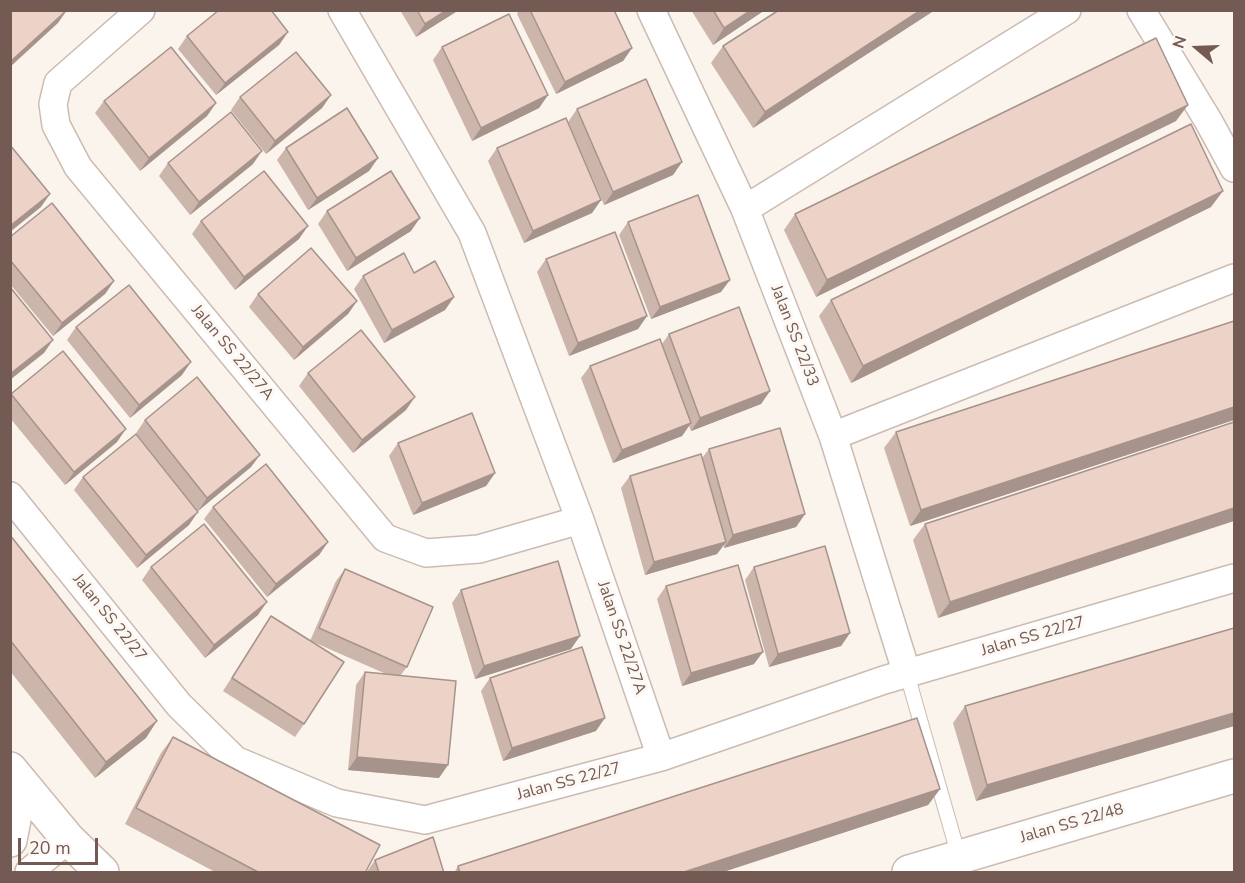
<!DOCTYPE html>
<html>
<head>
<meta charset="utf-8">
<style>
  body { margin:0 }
  #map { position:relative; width:1245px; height:883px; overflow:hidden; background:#faf4ec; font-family:"Nunito Sans",sans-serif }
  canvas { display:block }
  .frame { position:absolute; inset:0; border:12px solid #735a52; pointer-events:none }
  .north { position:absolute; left:1167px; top:18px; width:60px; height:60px; -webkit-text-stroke:4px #fdf8f3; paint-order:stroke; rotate:289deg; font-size:16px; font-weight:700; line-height:24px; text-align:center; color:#735a52 }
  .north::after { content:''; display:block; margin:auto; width:21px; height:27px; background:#735a52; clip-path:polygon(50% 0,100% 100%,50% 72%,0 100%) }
  .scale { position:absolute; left:18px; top:838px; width:80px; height:27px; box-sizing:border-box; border:3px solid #735a52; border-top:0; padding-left:8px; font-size:18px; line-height:21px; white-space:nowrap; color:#735a52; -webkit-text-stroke:4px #fdf8f3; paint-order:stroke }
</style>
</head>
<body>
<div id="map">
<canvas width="1245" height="883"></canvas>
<div class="frame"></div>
<div class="north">N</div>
<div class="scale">20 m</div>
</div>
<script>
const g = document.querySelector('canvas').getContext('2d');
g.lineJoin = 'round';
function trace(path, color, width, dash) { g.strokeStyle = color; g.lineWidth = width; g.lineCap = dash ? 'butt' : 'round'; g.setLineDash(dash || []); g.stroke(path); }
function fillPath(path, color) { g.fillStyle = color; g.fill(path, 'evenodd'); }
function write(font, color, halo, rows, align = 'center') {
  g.font = font + ' "Nunito Sans",sans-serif'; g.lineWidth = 6; g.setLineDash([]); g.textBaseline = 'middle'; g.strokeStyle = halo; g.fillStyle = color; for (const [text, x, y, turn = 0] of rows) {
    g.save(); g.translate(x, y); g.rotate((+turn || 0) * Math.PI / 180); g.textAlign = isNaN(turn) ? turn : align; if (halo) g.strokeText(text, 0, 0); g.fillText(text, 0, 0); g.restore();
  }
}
const service = new Path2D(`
  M907,674l52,183`);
const minor = new Path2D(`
  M141,10l-83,73 -5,21 3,21 22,42 307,371 41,15 53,-4 101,-29
  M342,10l130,223 108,287 81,237
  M651,10l94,199 88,227 74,238
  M1141,10l68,112 25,46
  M745,209l322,-199
  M833,436l401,-158
  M10,496l169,209 56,55 102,43 88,17 236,-63 223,-77 350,-102
  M29,872l39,-33`);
const tertiary = new Path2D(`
  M10,769l58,70 34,33
  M10,840l11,-57
  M909,872l325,-96`);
const wall = new Path2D(`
  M400,10h59l-43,27z
  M519,10h95l18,38 -9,13 -67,33 -39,-80z
  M691,10h74l-52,35z
  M935,10l-182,118 -42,-65 12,-17z
  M288,32l-9,13 -63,50 -38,-46 9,-13z
  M442,47l106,48 -9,13 -67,33 -39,-81z
  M331,95l-9,13 -56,46 -35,-44 9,-13z
  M104,101l112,2 -9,13 -67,55 -45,-58z
  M577,109l105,53 -9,13 -69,30 -36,-83z
  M1176,121l-360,176 -32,-67 11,-16z
  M286,148l92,10 -9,13 -61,39 -31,-50z
  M497,148l104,52 -9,13 -68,30 -36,-82z
  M168,163l85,1 -63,51 -31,-39z
  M1211,207l-360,176 -32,-67 12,-16z
  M327,211l84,20 -64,40 -29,-47z
  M201,221l98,18 -64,51 -43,-56z
  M628,222l93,70 -70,27 -32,-84z
  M10,237l104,44 -9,13 -52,42 -43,-52z
  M546,259l101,57 -9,13 -69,27 -32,-84z
  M414,273l40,24 -9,13 -61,33 -30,-54 9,-13z
  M258,294l99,7 -9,13 -54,46 -45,-53z
  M1234,321v99l-324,106 -26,-78 12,-16z
  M76,327l106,48 -52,43 -63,-78z
  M669,334l101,57 -9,13 -70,27 -2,-5 -7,10 -69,27 -32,-85 9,-12 72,-22z
  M63,351l54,91 -52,43 -55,-67v-23z
  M308,373l98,37 -53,43 -54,-67z
  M145,420l106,47 -53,44 -62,-78z
  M1234,422l-296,196 -25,-78 12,-16z
  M398,443l97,30 -9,13 -73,29 -24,-59z
  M709,449l96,65 -9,13 -72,21v-3l-7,9 -72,21 -24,-87 9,-12 72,-18z
  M83,477l106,48 -52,43 -63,-78z
  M213,507l115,35 -9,13 -52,42 -63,-78z
  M10,535l136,203 -51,40 -85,-107z
  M151,567l107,48 -53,43 -63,-78z
  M754,567l96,66 -9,13 -72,21 -24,-87z
  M345,569l62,98 -7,9 39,102 -91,-8 8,-85 9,-13 21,2 -75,-33 -7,83 -9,13 -72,-46 48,-75 39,25 26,-60z
  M666,586l88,78 -72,22 -25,-87z
  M461,590l110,59 -96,30 -23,-76z
  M1234,628v98l-258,75 -23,-78 12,-17z
  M490,678l106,53 -93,30 -22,-70z
  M173,737l192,136h-148l-92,-49 36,-71z
  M940,789l-12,16 -208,68h-266l4,-7z
  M375,860l69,13h-78z`);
const shadedWall = new Path2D(`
  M67,10l-9,13 -48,44v-5z
  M447,10h12l-43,27 9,-13z
  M751,10h14l-52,35 11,-17z
  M921,10h14l-182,118 12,-16z
  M288,32l-9,13 -63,50 9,-12z
  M632,48l-9,13 -67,33 9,-12z
  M331,95l-9,13 -56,46 9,-13z
  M548,95l-9,13 -67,33 9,-13z
  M216,103l-9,13 -67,55 9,-13z
  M1188,105l-12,16 -360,176 11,-17z
  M262,151l-9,13 -63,51 9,-13z
  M378,158l-9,13 -61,39 9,-12z
  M682,162l-9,13 -69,30 9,-13z
  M1223,191l-12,16 -360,176 12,-17z
  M50,194l-9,13 -31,25v-6z
  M601,200l-9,13 -68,30 9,-12z
  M420,218l-9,13 -64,40 9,-13z
  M308,226l-9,13 -64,51 9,-13z
  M730,280l-9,12 -70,27 9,-12z
  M114,281l-9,13 -52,42 9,-13z
  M454,297l-9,13 -61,33 8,-13z
  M357,301l-9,13 -54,46 9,-13z
  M647,316l-9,13 -69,27 9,-13z
  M53,340l-9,13 -34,27v-6z
  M191,362l-9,13 -52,43 9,-13z
  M770,391l-9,13 -70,27 9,-13z
  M415,397l-9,13 -53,43 9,-13z
  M1234,407v13l-324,106 11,-16z
  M691,423l-9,13 -69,27 9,-13z
  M126,429l-9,13 -52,43 9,-13z
  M260,455l-9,12 -53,44 9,-13z
  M495,473l-9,13 -73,29 9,-12z
  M1234,508v13l-296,97 12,-16z
  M198,512l-9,13 -52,43 9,-13z
  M805,514l-9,13 -72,21 9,-13z
  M328,542l-9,13 -52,42 9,-13z
  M726,542l-9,12 -72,21 9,-13z
  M267,602l-9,13 -53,43 9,-13z
  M850,633l-9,13 -72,21 9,-13z
  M580,636l-9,13 -96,30 9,-13z
  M763,652l-9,12 -72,22 9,-13z
  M1234,713v13l-258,75 11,-16z
  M605,718l-9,13 -93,30 9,-13z
  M157,721l-11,17 -51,40 11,-16z
  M357,757l91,8 -9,13 -91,-8z
  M940,789l-12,16 -208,68h-39z`);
const building = new Path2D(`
  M10,10h57l-57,52z
  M219,10h52l17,22 -63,51 -38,-47z
  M417,10h30l-22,14z
  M530,10h84l18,38 -67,34z
  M713,10h38l-27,18z
  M779,10h142l-156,102 -42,-66z
  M509,14l39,81 -67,33 -39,-81z
  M1156,38l32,67 -361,175 -32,-66z
  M171,47l45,56 -67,55 -45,-57z
  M296,52l35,43 -56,46 -35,-44z
  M646,79l36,83 -69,30 -36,-83z
  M347,108l31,50 -61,40 -31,-50z
  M231,112l31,39 -63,51 -31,-39z
  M566,118l35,82 -68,31 -36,-83z
  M1191,124l32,67 -360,175 -32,-66z
  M10,145l40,49 -40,32z
  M264,171l44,55 -64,51 -43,-56z
  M391,171l29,47 -64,40 -29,-47z
  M698,195l32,85 -70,27 -32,-85z
  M52,203l62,78 -52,42 -52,-63v-23z
  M615,232l32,84 -69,27 -32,-84z
  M311,248l46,53 -54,46 -45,-53z
  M404,253l10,20 21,-12 19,36 -62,33 -29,-54z
  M129,285l62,77 -52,43 -63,-78z
  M10,287l43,53 -43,34z
  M739,307l31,84 -70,27 -31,-84z
  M1234,321v86l-313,103 -25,-78z
  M361,330l54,67 -53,43 -54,-67z
  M660,339l31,84 -69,27 -32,-84z
  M63,351l63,78 -52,43 -63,-78z
  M197,377l63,78 -53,43 -62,-78z
  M472,413l23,60 -73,30 -24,-60z
  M1234,422v86l-284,94 -25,-78z
  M780,428l25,86 -72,21 -24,-86z
  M136,434l62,78 -52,43 -63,-78z
  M701,454l25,88 -72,20 -24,-86z
  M266,464l62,78 -52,42 -63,-77z
  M204,524l63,78 -53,43 -63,-78z
  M10,535l147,186 -51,41 -96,-122z
  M825,546l25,87 -72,21 -24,-87z
  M558,561l22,75 -96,30 -23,-76z
  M738,565l25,87 -72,21 -25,-87z
  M345,569l88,38 -26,60 -88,-39z
  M271,616l73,46 -40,62 -72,-46z
  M1234,628v85l-247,72 -22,-79z
  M582,647l23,71 -93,30 -22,-70z
  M365,672l91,9 -8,84 -91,-8z
  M917,718l23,71 -259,84h-221l-2,-7z
  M173,737l207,108 -15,28h-105l-124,-65z
  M433,837l11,36h-65l-4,-13z`);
const streetNames = [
  ["Jalan SS 22/33",794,336,69],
  ["Jalan SS 22/27A",232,353,50],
  ["Jalan SS 22/27",109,618,51],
  ["Jalan SS 22/27",1033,637,-16],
  ["Jalan SS 22/27A",621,638,71],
  ["Jalan SS 22/27",569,782,-15],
  ["Jalan SS 22/48",1072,824,-16]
];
trace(service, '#ccbbb3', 16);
trace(minor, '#ccbbb3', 30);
trace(tertiary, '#ccbbb3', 36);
trace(service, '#fff', 14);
trace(minor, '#fff', 27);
trace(tertiary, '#fff', 33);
fillPath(wall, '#ccb5ab');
fillPath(shadedWall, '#a6938b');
fillPath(building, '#edd2c7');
trace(building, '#a6938b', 1.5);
write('16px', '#735a52', '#fdf8f3', streetNames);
</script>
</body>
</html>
